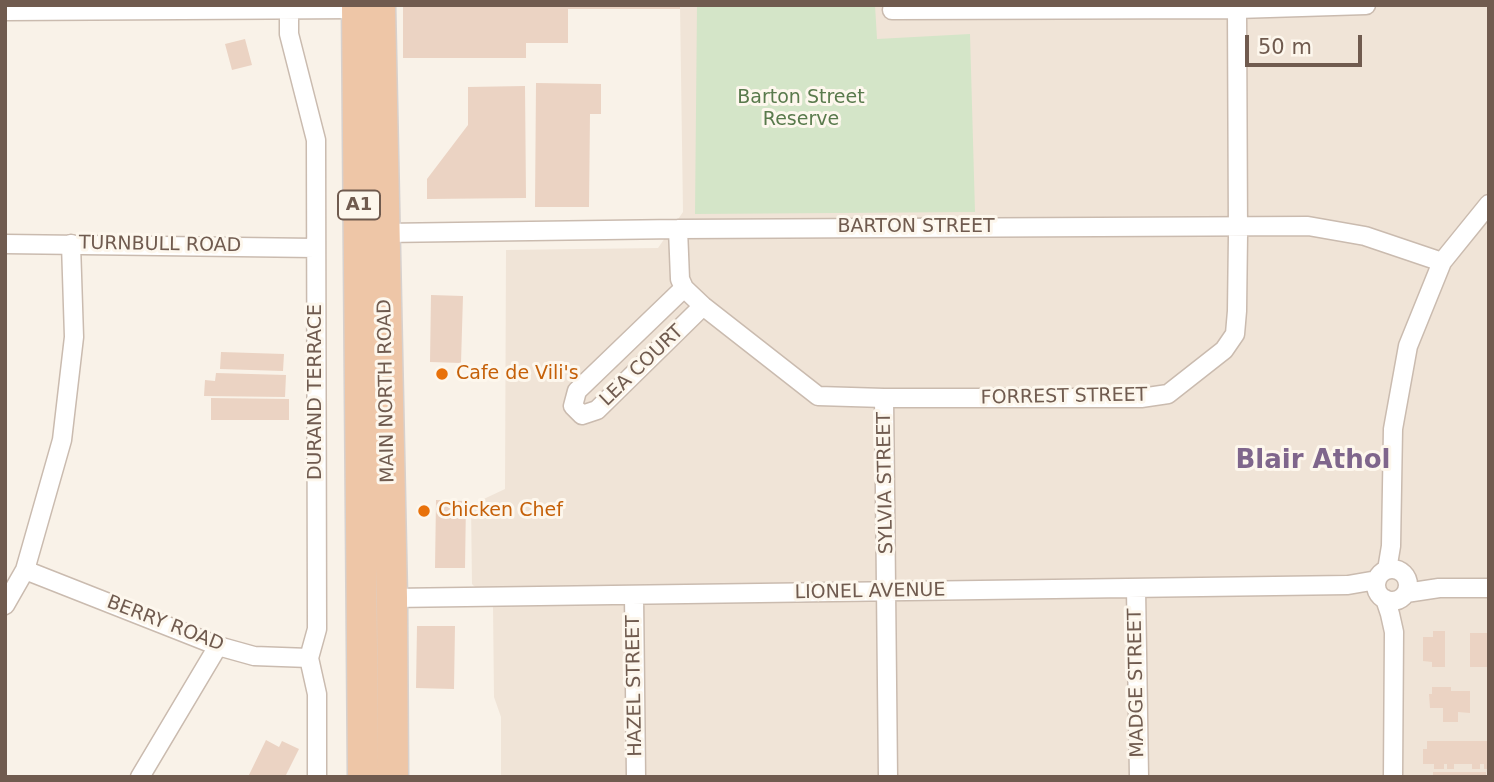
<!DOCTYPE html>
<html>
<head>
<meta charset="utf-8">
<style>
  body { margin:0 }
  #map { position:relative; width:1494px; height:782px; overflow:hidden; background:#f9f2e8; font-family:"DejaVu Sans",sans-serif }
  canvas { display:block }
  .frame { position:absolute; inset:0; border:7px solid #705b4f; pointer-events:none }
  .scale { position:absolute; left:1245px; top:35px; width:117px; height:32px; box-sizing:border-box; border:4px solid #705b4f; border-top:0; padding-left:9px; font-size:21px; line-height:24px; white-space:nowrap; color:#705b4f; -webkit-text-stroke:5px #fdf7ed; paint-order:stroke }
</style>
</head>
<body>
<div id="map">
<canvas width="1494" height="782"></canvas>
<div class="frame"></div>
<div class="scale">50 m</div>
</div>
<script>
const g = document.querySelector('canvas').getContext('2d');
g.lineJoin = 'round';
function fillPath(path, color) { g.fillStyle = color; g.fill(path, 'evenodd'); }
function trace(path, color, width, dash) { g.strokeStyle = color; g.lineWidth = width; g.lineCap = dash ? 'butt' : 'round'; g.setLineDash(dash || []); g.stroke(path); }
function write(font, color, halo, rows, align = 'center') {
  g.font = font + ' "DejaVu Sans",sans-serif'; g.lineWidth = 6; g.setLineDash([]); g.textBaseline = 'middle'; g.strokeStyle = halo; g.fillStyle = color; for (const [text, x, y, turn = 0] of rows) {
    g.save(); g.translate(x, y); g.rotate((+turn || 0) * Math.PI / 180); g.textAlign = isNaN(turn) ? turn : align; if (halo) g.strokeText(text, 0, 0); g.fillText(text, 0, 0); g.restore();
  }
}
const residential = new Path2D(`
  M680,5h809v772h-988v-60l-7,-20 -1,-91 -21,-22 -1,-79 34,-16 1,-239 152,-2 25,-36z`);
const green = new Path2D(`
  M697,5h178l2,34 93,-5 5,178 -280,2z`);
const building = new Path2D(`
  M403,5h277v4h-112v34h-42v15h-123z
  M245,39l7,26 -20,5 -7,-26z
  M536,83l65,1v30h-11l-1,93h-54z
  M525,86l1,112 -99,1v-20l41,-54v-38z
  M431,295l32,1 -2,67 -31,-1z
  M221,352l63,2 -1,17 -63,-2z
  M216,373l70,2 -1,22 -81,-1 1,-16 10,1z
  M211,398l78,1v21h-78z
  M436,500l30,1 -1,67h-30z
  M417,626h38l-1,63 -38,-1z
  M1433,631h12v36h-13v-5l-9,-1v-24h10z
  M1470,633h19v34h-19z
  M1432,687h19v4h19v22l-12,-1v10h-15v-14h-13l-1,-14h3z
  M266,740l13,7 3,-6 17,8 -14,28h-37z
  M1427,741h62v28h-5v-5h-4v5h-8v-5h-18v5h-7v-5h-3v5h-10v-5h-11v-15h4z
  M1433,772h53v5h-53z`);
const minor = new Path2D(`
  M289,9v25l27,106 1,489 -8,29 8,36v83
  M892,10l345,-1 129,-4
  M5,11l352,-2
  M678,229l2,50 4,9 19,18 115,90 66,2h257l27,-4 56,-44 11,-16 2,-23 1,-76 -1,-226
  M384,233l294,-4 630,-3 57,10 77,26
  M5,244l310,4
  M684,288l-107,103 -4,15 9,9 15,-5 106,-104
  M884,398l4,379
  M1376 585a16 16 0 1 1 32 0a16 16 0 1 1-32 0Z
  M25,570l193,76 36,10 55,2
  M1387,570l4,-24 2,-117 15,-83 34,-84 47,-58
  M1136,589l3,188
  M1406,593l33,-5h50
  M634,595l2,182
  M392,598l956,-13 29,-5
  M1385,599l5,15 4,18 -1,145
  M5,605l20,-35 37,-130 12,-103 -3,-93
  M140,777l78,-131`);
const trunk = new Path2D(`
  M357,5l6,772
  M380,5l12,593 1,179`);
const markers = [
  [442,374,7,"#e8710a"],
  [424,511,7,"#e8710a"]
];
const shields = [
  [359,205,42]
];
const shieldNames = [
  ["A1",359,205]
];
const parkNames = [
  ["Barton Street",801,98],
  ["Reserve",801,120]
];
const streetNames = [
  ["BARTON STREET",916,227],
  ["TURNBULL ROAD",160,245,1],
  ["LEA COURT",642,366,-44],
  ["MAIN NORTH ROAD",387,391,-91],
  ["DURAND TERRACE",316,392,-90],
  ["FORREST STREET",1064,397,-1],
  ["SYLVIA STREET",886,483,-91],
  ["LIONEL AVENUE",870,592,-1],
  ["BERRY ROAD",165,624,21],
  ["MADGE STREET",1137,683,-91],
  ["HAZEL STREET",635,686,-91]
];
const foodNames = [
  ["Cafe de Vili's",456,374],
  ["Chicken Chef",438,511]
];
const districtNames = [
  ["Blair Athol",1313,461]
];
fillPath(residential, '#f0e4d7');
fillPath(green, '#d4e5c8');
fillPath(building, '#ebd3c3');
trace(minor, '#cabbaf', 21);
trace(trunk, '#d7d1ce', 33);
trace(minor, '#fff', 18);
trace(trunk, '#eec6a7', 30);
for (const [x, y, r, color] of markers) { const dot = new Path2D(); dot.arc(x, y, r, 0, 2 * Math.PI); g.fillStyle = color; g.fill(dot); trace(dot, '#fdf7ed', 2.5); }
for (const [x, y, w] of shields) { const box = new Path2D(); box.roundRect(x - w / 2, y - 14.5, w, 29, 5); g.fillStyle = '#fdf7ed'; g.fill(box); trace(box, '#705b4f', 2); }
write('bold 18px', '#705b4f', null, shieldNames);
write('19px', '#597a4c', '#fdf7ed', parkNames);
write('19px', '#705b4f', '#fdf7ed', streetNames);
write('19px', '#c56008', '#fdf7ed', foodNames, 'left');
write('bold 26px', '#7f668c', '#fdf7ed', districtNames);
</script>
</body>
</html>
